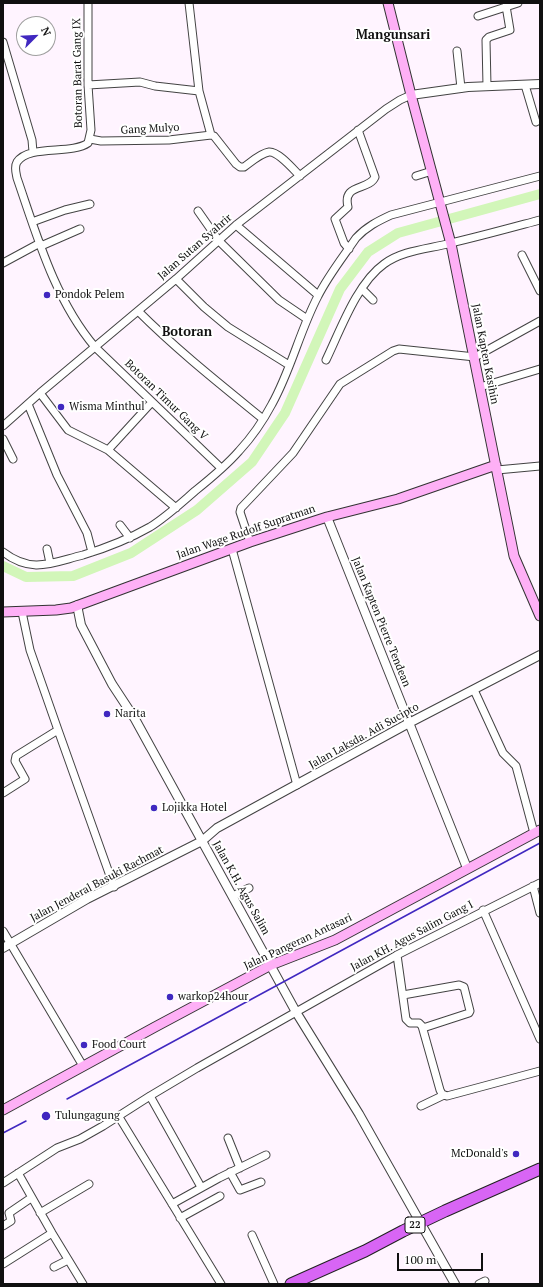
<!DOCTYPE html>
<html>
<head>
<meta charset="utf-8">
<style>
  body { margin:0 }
  #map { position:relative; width:543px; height:1287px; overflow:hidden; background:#fff4ff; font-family:"PT Serif",serif }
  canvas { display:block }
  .frame { position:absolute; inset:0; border:4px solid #101010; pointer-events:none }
  .north { position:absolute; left:16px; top:16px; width:40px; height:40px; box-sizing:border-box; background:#fff; border:1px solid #9f9f9f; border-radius:50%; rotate:66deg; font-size:11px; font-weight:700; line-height:16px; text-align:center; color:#101010 }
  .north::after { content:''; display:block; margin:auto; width:14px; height:18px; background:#4028c0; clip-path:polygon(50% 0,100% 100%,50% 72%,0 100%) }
  .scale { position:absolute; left:397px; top:1253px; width:86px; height:18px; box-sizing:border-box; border:2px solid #101010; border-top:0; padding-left:5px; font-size:12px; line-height:14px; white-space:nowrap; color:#101010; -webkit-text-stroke:3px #fff; paint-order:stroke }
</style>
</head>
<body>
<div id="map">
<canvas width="543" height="1287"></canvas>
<div class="frame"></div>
<div class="north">N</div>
<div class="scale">100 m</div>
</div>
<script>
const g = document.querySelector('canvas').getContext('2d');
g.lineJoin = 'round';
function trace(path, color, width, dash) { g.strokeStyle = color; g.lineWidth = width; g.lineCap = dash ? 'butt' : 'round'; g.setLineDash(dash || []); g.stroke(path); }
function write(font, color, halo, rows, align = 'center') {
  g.font = font + ' "PT Serif",serif'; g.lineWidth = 4; g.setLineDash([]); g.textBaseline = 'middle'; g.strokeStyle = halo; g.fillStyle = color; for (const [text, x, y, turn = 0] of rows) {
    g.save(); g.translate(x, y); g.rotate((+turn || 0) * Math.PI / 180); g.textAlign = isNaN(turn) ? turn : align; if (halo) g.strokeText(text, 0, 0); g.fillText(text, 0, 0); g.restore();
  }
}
const river = new Path2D(`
  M3,566l23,11 47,-1 58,-23 66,-43 55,-48 33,-49 55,-124 28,-37 30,-19 142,-39`);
const minor = new Path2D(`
  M88,3v82l3,45 -3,13c-17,12 -59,1 -71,19 -3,5 -1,11 0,16 20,58 38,122 78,169l126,121
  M478,16l40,-13
  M3,42l29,98 1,12
  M457,51l4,37
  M88,85l52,-3 15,4 44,5 -10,-88
  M525,85l11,37
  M487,86l-1,-46 3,-3 21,-7 -4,-24
  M199,91l12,44 3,1 22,28 4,3h4c7,-5 17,-14 25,-15 9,-1 24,17 31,24
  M90,139l11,2 68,-1 42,-5
  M416,176l16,-5
  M198,211l21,30 60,59 28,19
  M32,222l33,-12 25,-6
  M236,225l82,70
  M41,246l39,-17
  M349,249l-5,-6 -9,-24 13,-12c-6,-24 21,-16 27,-30l-17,-47
  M522,255l18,36
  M3,263l37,-20
  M176,279l28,28 24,20 61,38
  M362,289l11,11
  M138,311c39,39 82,73 125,108
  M326,360c14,-29 31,-77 58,-96 19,-14 45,-15 67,-21 30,-7 59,-15 89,-23
  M480,387l60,-18
  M40,393l28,37 40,20 68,58
  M28,404l29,71 30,58 5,19
  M3,426l37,-33 136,-114 60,-54 150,-116 14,-9 11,-5
  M3,439l10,20
  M108,450l44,-48
  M497,470l43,-4
  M120,525l10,13
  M250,542l-10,-30 1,-4 52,-55 47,-69 53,-33 6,-2 76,8 65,-36
  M47,549l3,14
  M232,549l65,236
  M3,552c29,22 48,11 80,3 23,-7 46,-16 67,-28 16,-10 30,-23 45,-36 15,-12 31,-25 44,-40 13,-14 24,-30 33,-47 19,-34 28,-74 46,-108 10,-20 25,-39 38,-58 10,-11 22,-17 35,-23l149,-39
  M22,612l8,38 28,80 56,157
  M474,690l29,63 13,13 18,67
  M3,793l22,-14 -10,-18 1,-5 42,-26
  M533,886l7,27
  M233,896l16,-8
  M483,910l57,129
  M3,931l80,135
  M397,955l9,64 4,4h9l3,3 18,64 2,4 5,2 93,-25
  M403,995l56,-10 5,2 6,24 -1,2 -46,15
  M150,1096l51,91
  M421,1106l23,-11
  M119,1117l102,167
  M228,1138l12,30
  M230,1172l10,18 21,-8
  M18,1173l34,60 31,51
  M3,1183l54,-35 23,-9 23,-13 47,-30 47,-28 200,-113 143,-72
  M172,1204l47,-26 47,-23
  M40,1213l49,-29
  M180,1218l40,-22
  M3,1226l8,-5 -2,-8 22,-15
  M252,1235l22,49
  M3,1264l49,-31
  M54,1267l14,-7
  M479,1284l6,-3`);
const tertiary = new Path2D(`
  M411,95l57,-8 72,-3
  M327,517l140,351
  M78,605v5l3,15 31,59 23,35 161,293 63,102 96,170
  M3,948l84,-49 115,-58 15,-13 192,-105 131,-68`);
const secondary = new Path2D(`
  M388,3l23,92 40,149 63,312 26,60
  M3,612l53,-2 15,-2 179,-66 77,-25 71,-18 98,-34
  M3,1110l152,-83 116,-62 64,-25 205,-110`);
const trunk = new Path2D(`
  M291,1284l74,-33 38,-20 42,-20 95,-42`);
const rail = new Path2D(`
  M67,1099l473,-256
  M3,1133l23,-12`);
const markers = [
  [47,295,4,"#4028c0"],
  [61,407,4,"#4028c0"],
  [107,714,4,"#4028c0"],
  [154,808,4,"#4028c0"],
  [170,997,4,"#4028c0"],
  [84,1045,4,"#4028c0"],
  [46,1116,5,"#4028c0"],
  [516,1154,4,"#4028c0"]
];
const shields = [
  [415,1225,20]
];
const shieldNames = [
  ["22",415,1225]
];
const streetNames = [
  ["Botoran Barat Gang IX",78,73,-91],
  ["Gang Mulyo",150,129,-3],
  ["Jalan Sutan Syahrir",195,247,-41],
  ["Jalan Kapten Kasihin",485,354,79],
  ["Botoran Timur Gang V",166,400,44],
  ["Jalan Wage Rudolf Supratman",246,532,-19],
  ["Jalan Kapten Pierre Tendean",381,622,68],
  ["Jalan Laksda. Adi Sucipto",364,736,-29],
  ["Jalan Jenderal Basuki Rachmat",97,884,-28],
  ["Jalan K.H. Agus Salim",241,888,61],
  ["Jalan KH. Agus Salim Gang I",412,936,-28],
  ["Jalan Pangeran Antasari",298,942,-25]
];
const poiNames = [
  ["Pondok Pelem",55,295],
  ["Wisma Minthul",69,407],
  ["Narita",115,714],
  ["Lojikka Hotel",162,808],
  ["warkop24hour",178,997],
  ["Food Court",92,1045],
  ["Tulungagung",55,1116],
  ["McDonald's",508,1154,"right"]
];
const quarterNames = [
  ["Mangunsari",393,35],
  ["Botoran",187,332]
];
trace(river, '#d2f6b9', 10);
trace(minor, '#434343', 9);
trace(tertiary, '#434343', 10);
trace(secondary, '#323232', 11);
trace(trunk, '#212121', 13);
trace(minor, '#fff', 7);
trace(tertiary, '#fff', 8);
trace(secondary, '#feb0f6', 9);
trace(trunk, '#d865f5', 11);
trace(rail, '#4028c0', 1.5);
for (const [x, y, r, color] of markers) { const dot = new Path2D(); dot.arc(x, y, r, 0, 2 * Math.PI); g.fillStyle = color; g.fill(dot); trace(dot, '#fff', 1.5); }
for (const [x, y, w] of shields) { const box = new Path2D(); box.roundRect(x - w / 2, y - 8, w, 16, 3); g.fillStyle = '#fff'; g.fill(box); trace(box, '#101010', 1); }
write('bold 10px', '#101010', null, shieldNames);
write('11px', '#101010', '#fff', streetNames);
write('11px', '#101010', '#fff', poiNames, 'left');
write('bold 13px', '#101010', '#fff', quarterNames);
</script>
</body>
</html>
